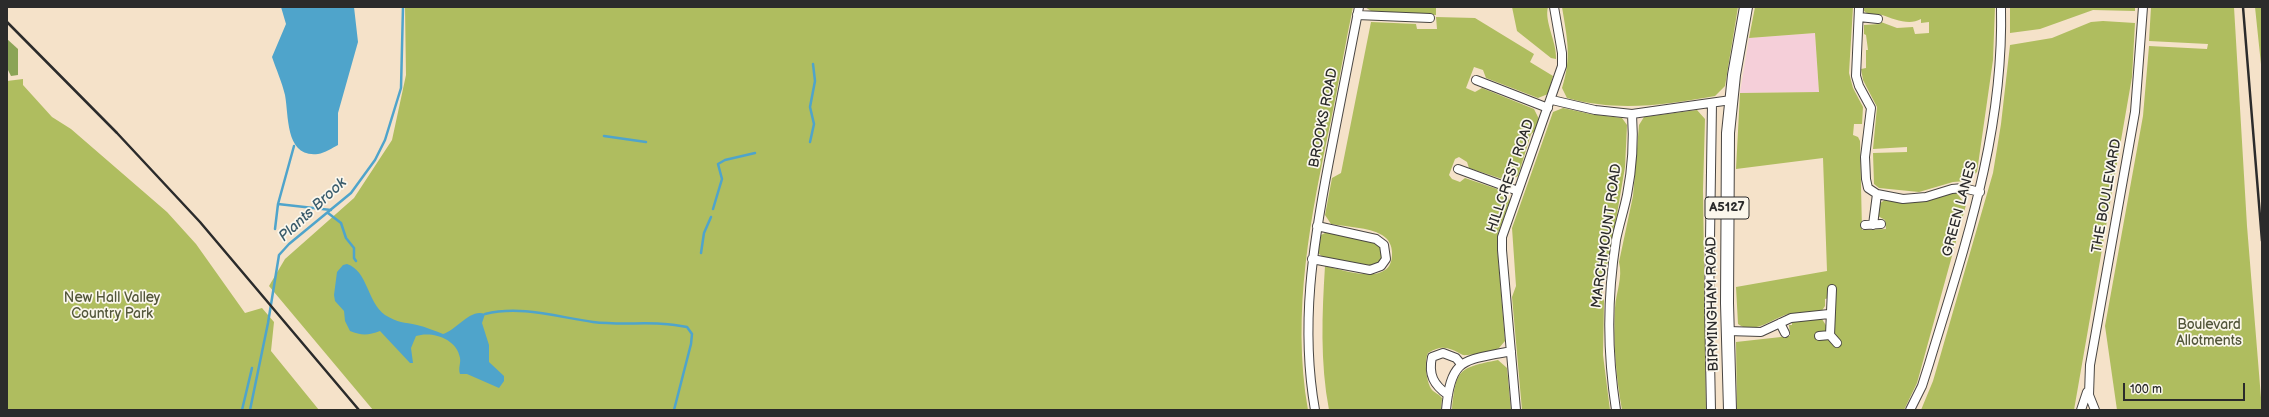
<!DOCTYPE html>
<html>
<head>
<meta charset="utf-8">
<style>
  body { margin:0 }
  #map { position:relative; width:2269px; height:417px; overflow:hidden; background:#f5e2c9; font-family:"Balsamiq Sans",sans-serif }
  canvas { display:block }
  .frame { position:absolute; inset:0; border:8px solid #2b2b2b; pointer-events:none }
  .scale { position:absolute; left:2123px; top:383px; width:122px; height:18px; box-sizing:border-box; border:2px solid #2b2b2b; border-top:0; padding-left:5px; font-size:12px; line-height:14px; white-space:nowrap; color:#2b2b2b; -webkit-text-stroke:3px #fbf7ec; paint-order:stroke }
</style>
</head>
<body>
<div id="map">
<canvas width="2269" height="417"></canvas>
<div class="frame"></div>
<div class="scale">100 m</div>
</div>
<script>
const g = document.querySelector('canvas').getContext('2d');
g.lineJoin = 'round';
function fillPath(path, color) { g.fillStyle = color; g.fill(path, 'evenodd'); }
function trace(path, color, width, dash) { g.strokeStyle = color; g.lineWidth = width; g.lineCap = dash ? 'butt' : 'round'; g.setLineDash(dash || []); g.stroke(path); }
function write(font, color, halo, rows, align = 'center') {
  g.font = font + ' "Balsamiq Sans",sans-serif'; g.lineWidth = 3.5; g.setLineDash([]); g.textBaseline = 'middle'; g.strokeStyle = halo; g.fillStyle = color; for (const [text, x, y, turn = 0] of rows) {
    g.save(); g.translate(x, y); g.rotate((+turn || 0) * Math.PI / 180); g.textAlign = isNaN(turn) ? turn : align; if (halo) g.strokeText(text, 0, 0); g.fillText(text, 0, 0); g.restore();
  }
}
const built = new Path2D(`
  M1815,33l4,59 -79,1 9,-55z`);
const green = new Path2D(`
  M405,7h948c-8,38 -14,75 -22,113 -20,95 -40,192 -23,290h-935l-104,-124 16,-27 69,-61 38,-58 14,-65z
  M1365,7h71v8l-65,-4z
  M1512,7h36c-4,15 9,35 8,52l-5,-1 -34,-27z
  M1562,7h176l-13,79 -10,10c-51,9 -97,16 -148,2l-5,-10c10,-31 5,-50 0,-81z
  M1755,7h98l-4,66 4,15 10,19 -1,17h-8l-1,11 5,2 2,4 2,89 24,-1 -1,-9 -7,-4 1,-12 7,-5 36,3 34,-10 10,13 -49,178 -13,27h-167l-1,-68 54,-6 -1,-11h3v-4l30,-2 5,8 2,-29 -4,1v7l-4,6c-10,1 -24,0 -33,2 -15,4 -35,22 -50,10l-2,-37 91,-16 -4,-113 -87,11 4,-76 79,-1 -4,-59 -66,5z
  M1863,7h132l-2,53 -16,112 -11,9 -13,1 -34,10 -40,-4 -5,-4 -1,-31 34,-1v-5l-34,2 4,-42 -14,-27 -2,-11 5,-1v-18h2l-2,-15 -2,-1v-9l16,-1 1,-2 16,6 16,-1 2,7 14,-1v-11l-8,1v-4c-12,7 -27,0 -39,-4 -7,-2 -13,1 -18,-4z
  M2010,7h125v4l-42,-1 -53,19 -30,4z
  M2151,7h83l13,219 15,184h-145l-12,-84 38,-210 6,-70 58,3 1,-5 -59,-3z
  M2255,7h7v67z
  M1436,17l39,1 59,36 -4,8 23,14 -5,18 -10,4 -52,-20 -3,-8 -9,-3 -8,21 9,4 7,-4 52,21 5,10 -4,12 -4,3 -13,42 -10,5 -39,-13 -2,-6 -8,-5 -4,2 -6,16 3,4 8,3 5,-4 41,14 4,9 -12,32 -1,12 8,96c-2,2 -4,5 -6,7 -4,3 -33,8 -36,7 -14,-7 -20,-11 -35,-2 -4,8 -2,29 4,37 3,3 7,4 10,8l-1,12h-112c-9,-48 -7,-96 -4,-144 19,4 68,22 67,-13 0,-7 -3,-14 -10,-18 -14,-8 -35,-8 -51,-11l-6,-9 7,-37 9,-5 30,-151 45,2 1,5h20z
  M2103,21l32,2 -3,54 -58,333h-153l12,-29 60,-208 8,-49 9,-79 42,-7 39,-16z
  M23,79v6l29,32 19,12 96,83 29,32 49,69 17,-5 12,14 -3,29 48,59h-312v-329z
  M1563,108l27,6 32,4 5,7 -2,42 -16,94c-7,8 -9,30 -5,40l-1,54 7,55h-88l-10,-113 4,-11 -4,-58 41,-116z
  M1697,110l8,9 -2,71 3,220h-84c-6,-34 -9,-68 -7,-102 1,-16 8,-30 4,-46l14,-66 6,-71 5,-8z
  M1327,232l45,8 8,4 3,14c-12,16 -43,2 -60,-1l-5,-4 3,-18z
  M1498,360l9,8 4,42h-59c4,-41 6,-42 46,-50z`);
const forest = new Path2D(`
  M7,39l11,10v26l-7,1 -4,-8z`);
const water = new Path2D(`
  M281,7h73l4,35 -20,71v32c-6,3 -13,8 -20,9 -33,4 -29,-38 -33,-59 -3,-13 -9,-26 -13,-38l14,-33z
  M347,264c21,7 20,38 38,51 13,8 19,7 32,10 9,2 18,6 26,9 14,-4 27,-26 42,-20l-3,9 7,22v17l15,14v5l-5,7 -32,-14h-7c-2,-6 1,-11 0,-16 -3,-20 -29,-27 -44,-22l-5,12 2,15h-3l-30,-32c-11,4 -18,5 -30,0l-5,-10 -1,-10 -9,-10 -1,-6 3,-23 6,-7z`);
const stream = new Path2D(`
  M604,136l42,6
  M810,142l4,-18 -4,-17 5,-26 -2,-17
  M278,204l53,6
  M713,209l9,-30 -4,-15 7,-4 30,-7
  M328,213l13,10 5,15 8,10v10l2,3
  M275,229l3,-25 16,-58
  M701,253l3,-20 7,-16
  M485,314c36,-9 72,3 108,8 32,4 63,-2 94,5l5,7 -1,10 -17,66
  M242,410l10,-42
  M250,410l18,-87 11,-68 10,-11 62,-51 24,-33 10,-20 16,-52 2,-81`);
const minor = new Path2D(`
  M1859,8l-3,68 3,10 12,22 -6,49 1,22 2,9 9,6 26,5 23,-2 26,-8 11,-1 17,4
  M1357,15l73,3
  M1859,17l19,2
  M1476,80l72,28
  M1552,100l43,10 37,4 99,-14
  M1458,169l60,22
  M1865,225l16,-1
  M1873,225l4,-31
  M1312,259l58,11 11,-4 5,-7 -2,-14 -8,-6 -59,-13
  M1832,289l-2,46 7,8
  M1780,323l5,10
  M1728,331l33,1 30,-14 38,-4
  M1819,336l11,-1
  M1448,395c-14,-10 -20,-20 -16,-38l11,-4 13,5 5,6
  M1315,410c-15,-85 -2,-165 14,-249 10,-51 20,-103 30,-154
  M1446,410c5,-54 18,-49 65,-59
  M1516,410l-14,-160v-13l60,-171v-13l-8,-46
  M1616,410c-9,-59 -9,-111 0,-170 3,-15 8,-30 11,-45 5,-26 7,-54 5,-81
  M1711,410l-2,-103 3,-204
  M1910,410l12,-24 7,-22c36,-119 75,-230 72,-357
  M2081,410l6,-18
  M2095,410l-6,-15 1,-30 45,-253 8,-105`);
const primary = new Path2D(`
  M1730,410l-3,-107 1,-170 6,-58 12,-68`);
const rail = new Path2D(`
  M2243,7l19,234
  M7,22l110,111 83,89 159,188`);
const shields = [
  [1727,208,44]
];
const shieldNames = [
  ["A5127",1727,208]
];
const streetNames = [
  ["BROOKS ROAD",1324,118,-79],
  ["HILLCREST ROAD",1511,176,-71],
  ["THE BOULEVARD",2107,196,-80],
  ["GREEN LANES",1960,209,-75],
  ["MARCHMOUNT ROAD",1607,236,-82],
  ["BIRMINGHAM ROAD",1713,304,-91]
];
const parkNames = [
  ["New Hall Valley",112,298],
  ["Country Park",112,314],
  ["Boulevard",2209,325],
  ["Allotments",2209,341]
];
const waterNames = [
  ["Plants Brook",313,210,-43]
];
fillPath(built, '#f5cfd9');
fillPath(green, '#afbd5f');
fillPath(forest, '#8ba456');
fillPath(water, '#4fa4cb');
trace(stream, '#4fa4cb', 2.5);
trace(minor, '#494643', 10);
trace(primary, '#494643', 14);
trace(minor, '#fff', 8);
trace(primary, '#fff', 12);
trace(rail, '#2b2b2b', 2.5);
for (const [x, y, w] of shields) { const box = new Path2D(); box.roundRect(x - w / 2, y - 11, w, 22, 3); g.fillStyle = '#fbf7ec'; g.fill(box); trace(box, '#2b2b2b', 1); }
write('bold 13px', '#2b2b2b', null, shieldNames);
write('14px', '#2b2b2b', '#fbf7ec', streetNames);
write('14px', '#53573b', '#fbf7ec', parkNames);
write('italic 15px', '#395b6b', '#fbf7ec', waterNames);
</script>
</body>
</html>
